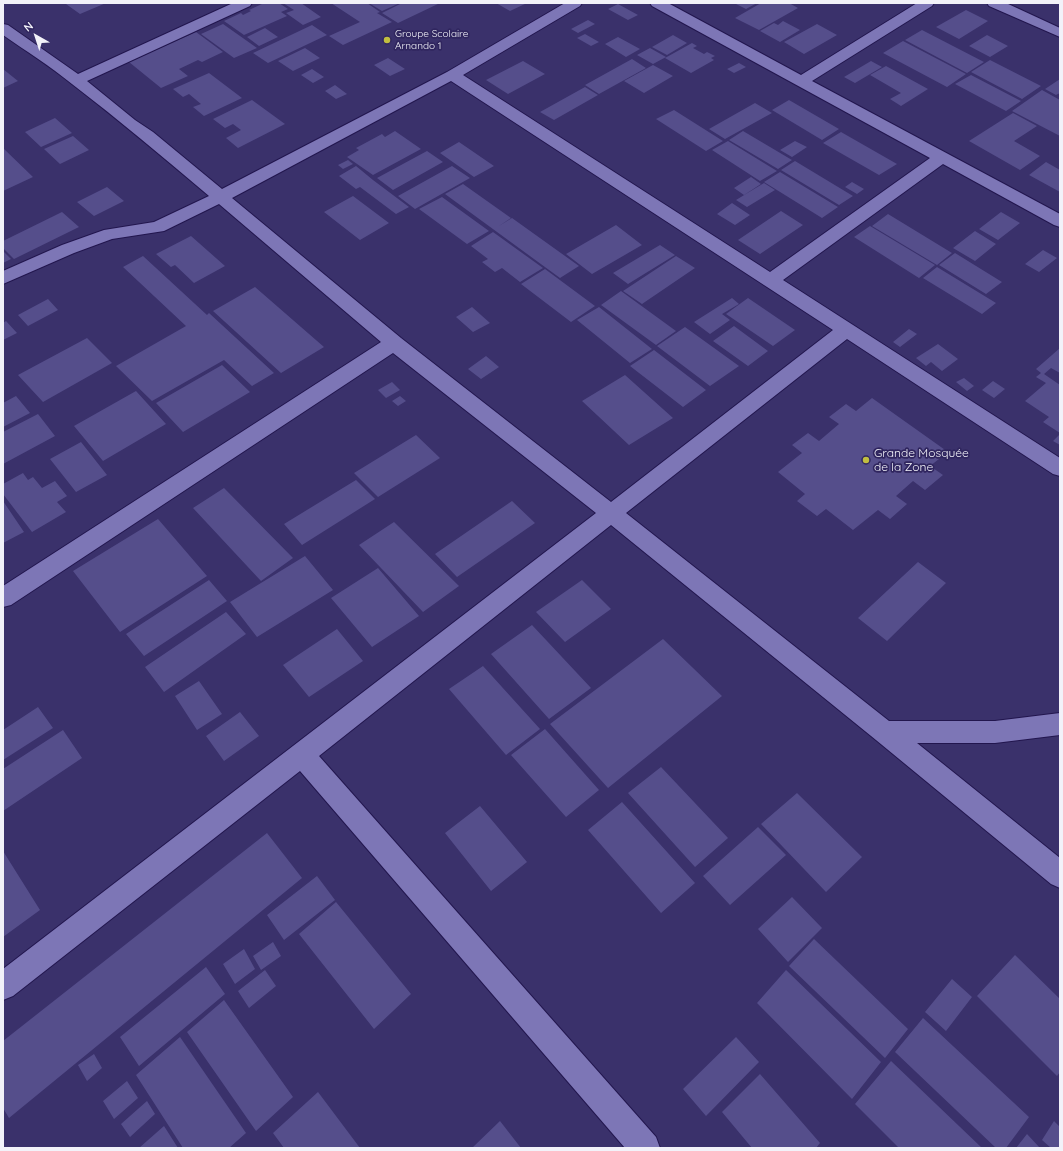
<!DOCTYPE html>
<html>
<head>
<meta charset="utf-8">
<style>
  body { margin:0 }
  #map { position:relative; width:1063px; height:1151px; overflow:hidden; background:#3a316b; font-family:Quicksand,sans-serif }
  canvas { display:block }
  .frame { position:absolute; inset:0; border:4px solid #f2f2f9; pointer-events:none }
  .north { position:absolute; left:16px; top:16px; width:40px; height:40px; -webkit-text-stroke:3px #30265f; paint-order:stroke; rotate:321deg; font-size:11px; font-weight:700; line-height:16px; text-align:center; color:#f2f2f9 }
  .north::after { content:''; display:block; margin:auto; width:14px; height:18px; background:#f2f2f9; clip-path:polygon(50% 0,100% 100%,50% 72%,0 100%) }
</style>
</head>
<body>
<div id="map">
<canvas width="1063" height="1151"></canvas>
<div class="frame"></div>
<div class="north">N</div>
</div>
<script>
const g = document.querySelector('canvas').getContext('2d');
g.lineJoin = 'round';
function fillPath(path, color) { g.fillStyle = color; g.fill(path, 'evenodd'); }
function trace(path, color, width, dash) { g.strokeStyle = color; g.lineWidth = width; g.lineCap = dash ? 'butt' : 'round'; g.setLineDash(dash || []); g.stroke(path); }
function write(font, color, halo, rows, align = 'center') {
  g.font = font + ' Quicksand,sans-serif'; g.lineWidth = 3.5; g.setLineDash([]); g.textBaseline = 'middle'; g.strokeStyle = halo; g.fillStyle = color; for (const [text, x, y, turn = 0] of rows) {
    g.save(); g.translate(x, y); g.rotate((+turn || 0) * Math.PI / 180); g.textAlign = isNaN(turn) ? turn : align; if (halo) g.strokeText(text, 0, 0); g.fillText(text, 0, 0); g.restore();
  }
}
const building = new Path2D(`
  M68,3h38l-26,11 -14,-10z
  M264,3h15l9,6 -7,3 6,4 -43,19 -20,-14 17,-8 2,2 8,-4 -2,-1z
  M283,3h18l20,14 -18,8 -17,-12 8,-3z
  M331,3h36l13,9 -3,1 15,9 -49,23 -14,-9 31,-14z
  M369,3h31l-18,8z
  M402,3h38l-42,20 -16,-10z
  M496,3h31l-17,8z
  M738,3h19l-11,6 -10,-5z
  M761,3h28l9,5 -39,22 -24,-12z
  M618,4l20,11 -10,5 -20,-11z
  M966,10l22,11 -29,18 -23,-12z
  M588,20l7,4 -17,9 -7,-4z
  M783,21l17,9 -20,12 -20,-11 14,-8 4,2z
  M223,24l34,24 -23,10 -33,-24z
  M817,24l20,11 -33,19 -20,-12z
  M312,25l15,10 -59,28 -15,-10z
  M265,28l13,9 -19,9 -12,-9z
  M922,30l62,32 -17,11 -62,-33z
  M196,32l27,20 -21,10 -4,-2 -19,9 9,7 -27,12 -32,-26z
  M585,34l14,8 -8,4 -14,-8z
  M673,35l14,8 -20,12 -15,-8z
  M987,35l21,11 -18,11 -21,-11z
  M618,37l22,12 -14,8 -21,-13z
  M903,41l63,33 -19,13 -64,-34z
  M692,43l5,3 -4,2 11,6 3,-2 8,4 -4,2 3,2 -23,13 -26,-15z
  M305,48l15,10 -27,13 -15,-10z
  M650,48l16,9 -13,7 -16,-9z
  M388,58l17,11 -15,7 -16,-11z
  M632,59l14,9 -47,26 -14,-9z
  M990,60l51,26 -19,13 -51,-27z
  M523,61l22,13 -37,20 -22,-14z
  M871,61l11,6 -27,16 -11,-6z
  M739,63l7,4 -12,6 -7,-4z
  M653,65l20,11 -29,17 -20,-12z
  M886,66l42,23 -27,17 -11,-7 11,-6 -31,-18z
  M3,69l15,12 -15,7z
  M312,69l12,8 -11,6 -12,-8z
  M209,73l33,25 -38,18 -11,-9 8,-3 -12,-10 -6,3 -10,-8z
  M971,75l50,26 -15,10 -51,-27z
  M1060,79v14l-4,2 -11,-6z
  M335,85l12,9 -11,5 -11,-8z
  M585,87l13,8 -44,25 -14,-8z
  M1042,90l18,10v36l-48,-25z
  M252,100l33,24 -47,24 -12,-10 15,-8 -8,-6 -8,4 -12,-9z
  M789,100l50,29 -17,11 -50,-30z
  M755,103l17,10 -47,26 -16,-10z
  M674,110l49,31 -17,10 -50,-32z
  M1013,113l24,13 -23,15 26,15 -20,14 -51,-29z
  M55,118l17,15 -31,14 -16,-15z
  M395,131l26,18 -48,26 -26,-18 12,-7 -3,-2 26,-14 3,3z
  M743,131l49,29 -14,9 -49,-29z
  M841,132l56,32 -18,11 -56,-32z
  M73,136l16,14 -29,14 -16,-15z
  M728,141l49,30 -17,10 -48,-31z
  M795,141l12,6 -15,10 -12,-7z
  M459,142l35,24 -20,11 -34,-24z
  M3,148l30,29 -30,14z
  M427,151l16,11 -50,28 -16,-12z
  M348,160l5,4 -10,5 -5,-4z
  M795,161l58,35 -14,9 -58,-35z
  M1046,162l14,8v22l-31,-17z
  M356,166l17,14 36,27 -13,7 -36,-27 -4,2 -17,-13z
  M452,166l18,12 -55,31 -17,-13z
  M780,172l58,35 -16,11 -58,-36z
  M751,177l10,7 -17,11 -10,-7z
  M852,182l12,7 -7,5 -12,-7z
  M764,183l11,7 -28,17 -11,-7z
  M463,184l48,34 -12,8 13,-8 67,48 -19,12 -115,-84z
  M107,187l17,14 -30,15 -17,-14z
  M353,196l36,27 -29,17 -36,-28z
  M442,197l47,34 -22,13 -48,-35z
  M732,203l18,12 -15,10 -18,-11z
  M781,211l22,14 -43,29 -22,-14z
  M62,212l17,15 -65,32 -11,-11v-7z
  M1001,212l19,11 -22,17 -19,-11z
  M888,214l64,39 -15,12 -65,-39z
  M616,225l26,20 -50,29 -26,-20z
  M870,226l65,39 -16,13 -65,-41z
  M975,231l21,13 -21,17 -22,-13z
  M493,232l50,36 -23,14 -18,-14 -7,4 -13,-10 6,-3 -17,-13z
  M191,236l34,30 -31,17 -19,-18 -4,2 -15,-13z
  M660,245l15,10 -47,29 -15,-11z
  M1043,250l14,8 -18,14 -14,-8z
  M3,251l8,8 -8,4z
  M955,253l47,29 -16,12 -47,-29z
  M143,256l64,59 2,-2 65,60 -22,13 -28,-26 -72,41 -36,-35 70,-40 -63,-59z
  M676,256l19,12 -53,36 -19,-13z
  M937,267l59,36 -14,11 -59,-36z
  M545,269l50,37 -24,16 -50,-38z
  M255,287l69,60 -43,26 -68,-62z
  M621,291l55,40 -20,14 -55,-40z
  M732,298l7,6 -17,10 8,6 -20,14 -16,-12z
  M748,298l47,32 -22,16 -47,-32z
  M48,299l10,11 -30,16 -10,-11z
  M472,307l18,16 -17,9 -17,-15z
  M599,307l53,42 -22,14 -53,-43z
  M6,321l11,12 -14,7v-17z
  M734,326l34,25 -20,15 -35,-25z
  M685,327l54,39 -29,20 -53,-40z
  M909,329l8,5 -17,13 -7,-5z
  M87,338l25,25 -69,39 -25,-27z
  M938,344l20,15 -16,12 -11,-9 -5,4 -10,-8z
  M1060,348v25l-9,-5 -7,6 16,11v48l-17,-11 6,-5 -24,-16 21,-18 -10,-6 5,-4 -5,-4z
  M654,350l52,40 -23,17 -53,-41z
  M486,356l13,11 -18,12 -13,-10z
  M222,365l28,27 -67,40 -27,-29z
  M625,375l48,43 -44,27 -47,-44z
  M964,378l10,8 -7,5 -11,-9z
  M993,381l12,8 -11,9 -12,-8z
  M392,382l8,8 -14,8 -8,-8z
  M136,391l30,33 -63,37 -29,-35z
  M16,396l14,17 -27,14v-24z
  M400,396l6,5 -8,5 -6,-5z
  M872,398l76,54 -18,14 13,9 -18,15 -12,-9 -17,15 11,8 -17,15 -12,-9 -25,20 -27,-21 -9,7 -20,-15 8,-7 -27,-22 24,-19 -10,-8 16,-12 11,8 20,-17 -10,-7 17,-13 10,7z
  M38,414l17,22 -52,28v-32z
  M1060,434v11l-7,-4z
  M416,435l24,23 -62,39 -24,-24z
  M81,442l26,33 -31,17 -26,-33z
  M23,473l5,7 5,-3 9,11 13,-7 12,15 -10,6 9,10 -34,20 -29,-38v-10z
  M356,480l19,19 -73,46 -18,-21z
  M224,488l69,70 -32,23 -68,-73z
  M3,501l21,31 -21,11z
  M512,501l23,22 -78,54 -22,-23z
  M158,519l49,57 -87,56 -47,-61z
  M394,522l65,64 -36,26 -64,-67z
  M305,556l28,34 -76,47 -27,-35z
  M918,562l28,21 -59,58 -29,-23z
  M378,568l41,48 -47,31 -41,-49z
  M209,580l18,21 -83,55 -18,-22z
  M582,580l29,29 -46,33 -29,-30z
  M226,612l20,22 -82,58 -19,-25z
  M532,625l59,63 -42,31 -58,-65z
  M337,629l26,32 -54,36 -26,-32z
  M663,639l59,57 -114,92 -58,-64z
  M483,666l57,63 -34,26 -57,-66z
  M199,681l23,33 -25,16 -22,-34z
  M38,707l15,21 -50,32v-30z
  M240,712l19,24 -35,25 -18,-25z
  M545,729l54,61 -33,27 -55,-62z
  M63,730l19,28 -79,53v-42z
  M661,767l67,71 -33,29 -67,-74z
  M797,793l65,64 -36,35 -65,-68z
  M622,802l73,81 -34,30 -73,-83z
  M480,806l47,56 -36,29 -46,-58z
  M758,827l28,28 -56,50 -27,-29z
  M267,833l35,45 -293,240 -6,-10v-67z
  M3,851l37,59 -37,27z
  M317,876l18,24 -51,40 -17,-25z
  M792,897l30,31 -34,34 -30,-33z
  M336,902l75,92 -37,35 -75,-95z
  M814,939l94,90 -23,29 -96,-92z
  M273,942l8,14 -20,14 -8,-14z
  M244,949l11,20 -20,15 -12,-20z
  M1015,955l45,44v73l-3,4 -80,-80z
  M206,967l19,27 -86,72 -19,-29z
  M265,970l11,16 -27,22 -11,-17z
  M786,970l95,92 -29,37 -95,-96z
  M952,979l20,18 -26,34 -21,-19z
  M224,1000l69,97 -37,34 -69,-99z
  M923,1018l106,99 -23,31h-10l-101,-96z
  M180,1037l66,96 -17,15h-46l-47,-73z
  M736,1037l23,25 -53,54 -23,-27z
  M94,1054l8,14 -15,13 -9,-16z
  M891,1061l91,87h-83l-44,-44z
  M760,1074l60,69 -4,5h-64l-30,-36z
  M127,1081l11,17 -24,21 -11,-18z
  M318,1092l42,56h-76l-11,-15z
  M147,1101l8,13 -25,23 -9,-13z
  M500,1121l21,27h-49z
  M1054,1121l6,6v21h-9l-9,-8z
  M164,1126l14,22h-39z
  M1027,1134l13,14h-24z`);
const minor = new Path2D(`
  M233,3h19l-2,3 -163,75 48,39 18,12 69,57 225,-117 118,-69h17l-2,3 -117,69 307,197 160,-114 -278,-152 -2,-3h18l133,72 116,-72h17l-2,3 -120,75 248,133v13l-6,-2 -111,-61 -160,116 277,178v18l-7,-2 -206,-135 -221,174 263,208h106l65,-8v22l-65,8h-78l143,115v30l-9,-4 -175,-144 -265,-215 -292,231 337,381 4,11h-35l-325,-377 -287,225 -10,4v-31l593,-456 -203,-160 -382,252 -8,2v-21l378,-244 -162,-138 -55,27 -52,8 -38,14 -71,31v-13l59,-26 42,-15 50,-8 55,-26c-45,-38 -90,-76 -137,-112 -22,-18 -46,-33 -69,-49v-11l5,1 70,49zM451,81l382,249 -222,172 -210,-164 -169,-140z
  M987,3h19l54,25v9l-71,-31z`);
const markers = [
  [387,40,4,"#c1be40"],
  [866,460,4,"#c1be40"]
];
const farPoinames = [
  ["Groupe Scolaire",395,34],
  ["Arnando 1",395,46]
];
const poiNames = [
  ["Grande Mosquée",874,453],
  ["de la Zone",874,467]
];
fillPath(building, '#554e8b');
trace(minor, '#22164e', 2);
fillPath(minor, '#7d76b6');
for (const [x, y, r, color] of markers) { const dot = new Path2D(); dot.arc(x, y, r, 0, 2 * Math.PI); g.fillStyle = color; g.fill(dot); trace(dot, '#30265f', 1.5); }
write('10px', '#f2f2f9', '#30265f', farPoinames, 'left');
write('12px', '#f2f2f9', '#30265f', poiNames, 'left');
</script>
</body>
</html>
